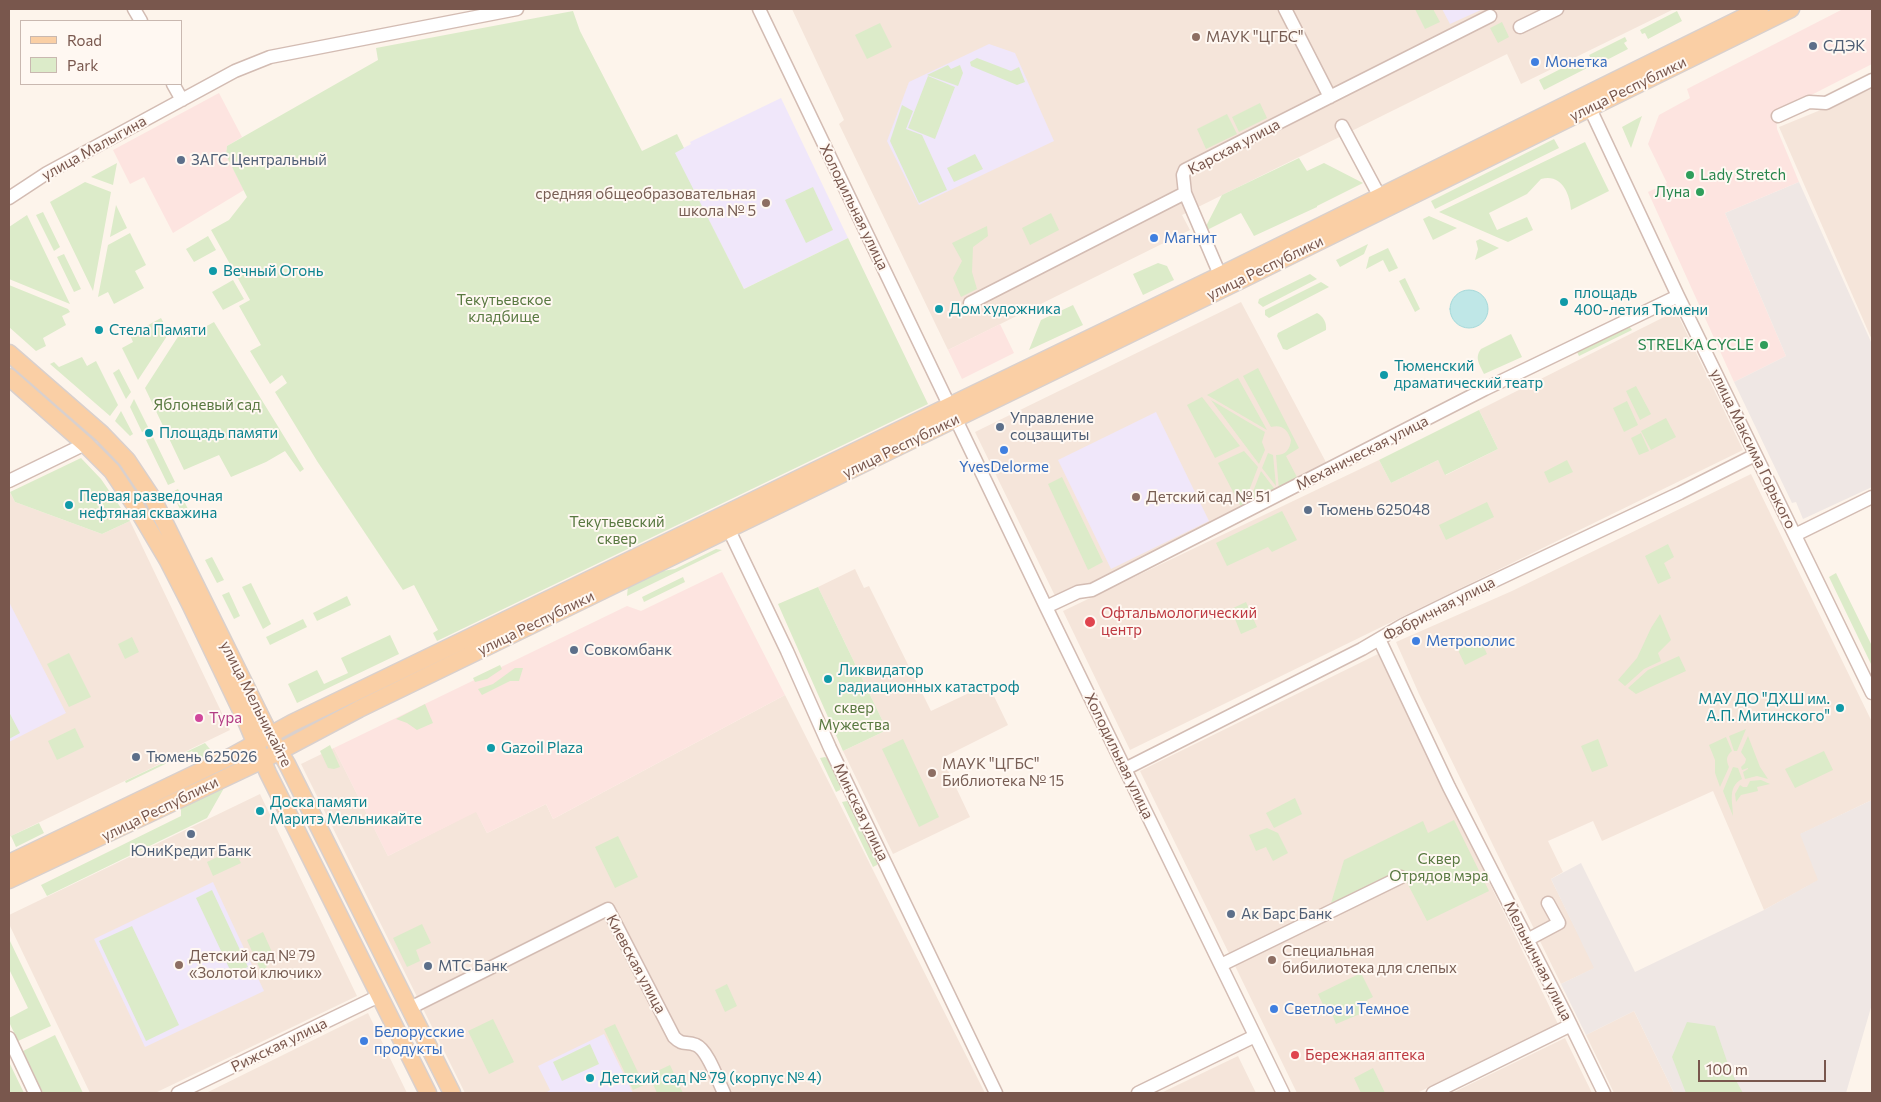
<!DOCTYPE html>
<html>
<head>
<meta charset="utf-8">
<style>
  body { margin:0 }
  #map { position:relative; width:1881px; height:1102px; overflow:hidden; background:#fdf4eb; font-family:Commissioner,sans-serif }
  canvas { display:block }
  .frame { position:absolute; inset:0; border:10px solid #79574d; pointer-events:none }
  .legend { position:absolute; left:20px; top:20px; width:162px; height:65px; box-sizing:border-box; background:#fff8f2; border:1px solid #c9b8b0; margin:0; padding:6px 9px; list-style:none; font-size:15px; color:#79574d }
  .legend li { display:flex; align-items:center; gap:10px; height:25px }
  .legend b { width:25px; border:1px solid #c9b8b0 }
  .scale { position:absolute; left:1698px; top:1060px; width:128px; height:22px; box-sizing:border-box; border:2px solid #79574d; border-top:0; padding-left:6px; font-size:15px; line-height:18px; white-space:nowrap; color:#79574d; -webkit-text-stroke:4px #fff8f2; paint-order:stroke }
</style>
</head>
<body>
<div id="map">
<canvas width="1881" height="1102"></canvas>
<div class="frame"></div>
<ul class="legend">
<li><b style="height:6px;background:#facfa5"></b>Road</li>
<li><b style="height:14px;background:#dcebc9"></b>Park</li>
</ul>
<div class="scale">100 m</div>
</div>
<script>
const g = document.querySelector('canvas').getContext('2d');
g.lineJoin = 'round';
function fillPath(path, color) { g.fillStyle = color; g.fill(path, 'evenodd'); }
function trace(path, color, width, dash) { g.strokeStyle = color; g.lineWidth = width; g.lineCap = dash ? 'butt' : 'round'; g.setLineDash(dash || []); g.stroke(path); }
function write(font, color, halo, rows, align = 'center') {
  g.font = font + ' Commissioner,sans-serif'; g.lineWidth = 4; g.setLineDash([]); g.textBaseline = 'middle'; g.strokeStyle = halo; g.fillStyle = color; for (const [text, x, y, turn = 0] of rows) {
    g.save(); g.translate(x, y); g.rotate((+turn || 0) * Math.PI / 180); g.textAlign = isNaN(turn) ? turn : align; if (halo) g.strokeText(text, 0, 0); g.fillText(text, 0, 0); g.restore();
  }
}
const residential = new Path2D(`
  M792,9h882l-153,75 -14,-30 -325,161 8,15 -242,120 -109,-226 5,-4z
  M1872,89v251l-93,-213z
  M1241,302l87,164 -271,134 -82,-168z
  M1676,311l67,139 -613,300 -67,-139 316,-151 12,23 47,-23 8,15 52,-26 -19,-39z
  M1751,474l121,248v78l-71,34 18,46 -55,30 -51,-119 -111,50 -9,-20 -45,20 15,31 -12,7 44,89 -34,16 -142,-290 -23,-52 116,-51z
  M10,492l5,10 87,32 28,-13 100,209 -221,107v-344z
  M855,569l9,19 5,-2 62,125 57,-27 20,41 -66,33 28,59 -77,37 -50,-103 44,-21 -69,-143z
  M1378,654l180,370 -141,69h-120l-157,-322z
  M785,695l200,398h-520l-164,-329 33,-16 54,108 88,-45 11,22 59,-29 7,15z
  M260,794l97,202 -202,97h-65l-81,-169v-9z
  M1634,1011l40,82h-60l-28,-58z
  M368,1013l39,80h-201z
  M1565,1038l27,55h-140z
  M1238,1056l18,37h-95z`);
const commercial = new Path2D(`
  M1843,9h29v55l-96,49 1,16 22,53 -74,31 61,143 -52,26 -86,-190 19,-9 -19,-39 11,-29 31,-17 -3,-9z
  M219,93l23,44 -15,9 -1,9 18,35 -71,43 -29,-56 -14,7 -17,-34z
  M1000,324l14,29 -52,26 -14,-29z
  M722,572l63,123 -232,124 -7,-15 -59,29 -11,-21 -88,44 -54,-108 293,-142 14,5z`);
const industrial = new Path2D(`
  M1799,182l73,162v143l-69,32 -7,-17 -4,1 -58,-121 52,-26 -61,-143z
  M1872,800v204l-26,89h-172l-40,-82 -48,24 -25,-51 33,-16 -43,-89 30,-16 54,109 129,-62 54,-30 -18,-46z`);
const education = new Path2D(`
  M1442,9h41l-33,15z
  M989,44l26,9 39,88 -135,64 -32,-64 22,-59z
  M781,98l67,140 -104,51 -70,-136 17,-9 -1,-2z
  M1156,412l53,109 -98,48 -53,-109z
  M9,602l57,111 -57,29z
  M213,882l51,109 -119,56 -51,-108z
  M604,1034l29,59h-85l-1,-1 3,-2 -12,-24z`);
const green = new Path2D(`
  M1415,9h18l7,13 -15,7z
  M573,11l7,20 62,120 35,-17 7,14 -9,5 69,136 104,-51 80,166 -491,237 -4,-8 5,-3 -24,-45 -11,5 -86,-129 -42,-69 12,-9 -5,-8 -12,9 -20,-33 11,-6 -22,-39 11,-6 -39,-70 18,-10 18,-23 -21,-42 1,-9 151,-86 -2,-12z
  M1677,11l5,10 -34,18 -3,-6 -3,1 -2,-4z
  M1502,22l7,15 -11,6 -8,-15z
  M880,23l12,24 -25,12 -12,-24z
  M1625,37l2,4 -3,2 4,6 -33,17 -6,-11z
  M977,58l34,13 8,-4 6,15 -8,3 -46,-19 -1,-4z
  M1582,58l5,10 -43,22 -5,-10z
  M948,65l3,4 9,-4 3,8 -5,13 -31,-11z
  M928,76l27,11 -20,52 -27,-11z
  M1260,103l7,15 -28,14 -7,-15z
  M902,105l11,6 -7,18 16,6 25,55 -28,13 -29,-62z
  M1227,114l10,20 -31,15 -9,-20z
  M1642,116l-11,32 -9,-21z
  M1554,139l5,9 -124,61 -4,-8z
  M1585,142l24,49 -38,19c-1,-17 -10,-37 -30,-31l-14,15 -38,19 8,17 30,-13 6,13 -25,12 -69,-30z
  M975,154l8,15 -29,13 -7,-14z
  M1299,158l8,13 17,-8 39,20 -46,23v1l-63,29 -13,-23 -38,19 19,-37z
  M117,163l-4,22 -22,-8z
  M85,182l26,10 -18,99 -43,-89z
  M813,187l20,43 -27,13 -21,-43z
  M116,205l11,23 -17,9z
  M43,212l17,35 -6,4 -18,-36z
  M1051,213l8,17 -29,15 -8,-17z
  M27,215l43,89 -61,-25v-52z
  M1429,216l28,12 -24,12 -10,-21z
  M987,226l1,10 -15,11 -1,25 5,17 -16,8 -8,-19 9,-17 -10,-18z
  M130,233l16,32 -11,6 9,17 -30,16 -6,-12 -10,5 10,-52z
  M208,236l8,14 -22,12 -8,-13z
  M1480,239l19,9 -24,12 3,-11 -2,-8z
  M1368,244l-4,10 -24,13 -4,-7z
  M1388,248l10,20 -9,4 -6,-12 -17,9 3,-12z
  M64,254l17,35 -7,3 -17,-35z
  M1158,263l9,3 7,14 -31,15 -10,-21z
  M1310,274l7,5 -54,28 -5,-4 1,-4z
  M1405,278l15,31 -5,3 -16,-31z
  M233,280l11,19 -21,11 -11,-18z
  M1321,282l8,5 -60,31 -4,-3v-5z
  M9,285l59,24 2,3 -8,4 4,9 -23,13 3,8 -10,5 -27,-24z
  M1073,305l10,20 -54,25 12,-30z
  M1317,313c6,3 10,10 9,17l-39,20 -4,-1 -6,-13 1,-3z
  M161,318l8,15 -31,47 -16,-32 11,-6 -3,-7z
  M214,322l90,147 -4,3 -15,-21 -19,11 -35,15 -12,-22 -35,15 -39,-82 36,-56 4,6z
  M1629,326l3,4 -53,26 -2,-4z
  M1511,334l11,23 -38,17c-4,-9 -10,-16 -3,-25z
  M82,357l5,9 9,-5 22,44 -8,11 -60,-52 4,-2 5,5z
  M1258,368l41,80 -13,8 12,23 -19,11 -3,-35c10,0 14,-6 15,-15 -3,-10 -9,-16 -20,-13l-28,-51z
  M119,369l12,23 -5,7 -13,-26z
  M1238,378l29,52 -60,-35z
  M1636,386l15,28 -11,6 -14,-29z
  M1202,397l38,49 -25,12 -28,-53z
  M134,399l15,30 -7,3 -12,-25z
  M1211,400l54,32 -3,10 3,8 -6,14z
  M1627,401l11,24 -14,7 -11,-24z
  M1479,410l19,39 -53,26 -7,-15 -47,23 -12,-23z
  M121,411l12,23 -3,2 -15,-15z
  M1666,418l10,19 -25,13 -10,-19z
  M1641,433l8,18 -10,4 -8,-17z
  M153,437l22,45 -7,3 -22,-45z
  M1244,451l14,16 -16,42 -24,-46z
  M1268,453l5,2 3,31 -14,-18z
  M81,458l20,21 29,42 -28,13 -87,-32 -5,-10z
  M1567,460l6,12 -24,11 -5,-11z
  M1261,471l15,20 -29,16z
  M1062,477l41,85 -15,8 -40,-86z
  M178,489l13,26 -7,3 -12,-26z
  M1487,502l7,15 -48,23 -7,-15z
  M1282,511l15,29 -25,12 -4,-5 -41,19 -11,-23z
  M1668,544l6,13 -10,6 7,15 -13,6 -13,-28z
  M716,549l6,1 -95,46 1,-10 34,-15 13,-2z
  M212,557l12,23 -7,3 -12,-23z
  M1836,573l36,73v20l-43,-89z
  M683,577l2,5 -41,20 -2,-5z
  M251,583l20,41 -8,5 -21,-42z
  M818,587l69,143 -44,21 -65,-147z
  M229,592l11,24 -6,3 -12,-24z
  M347,596l4,9 -34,16 -4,-8z
  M1246,602l11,25 -16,7 -10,-25z
  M1660,614l11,26 -13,13 3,8 -17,8 -19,17 -7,-6 19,-22 14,-30z
  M303,619l4,8 -37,18 -4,-8z
  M390,635l9,19 -102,49 -9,-19 29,-14 7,14 24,-11 -7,-15z
  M132,637l7,15 -14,7 -7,-15z
  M1480,639l7,15 -22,11 -7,-15z
  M69,653l22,44 -22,10 -22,-43z
  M1679,656l7,15 -31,14 -3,-7 3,7 -19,9 -8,-6 20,-18z
  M500,665l2,4 -15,10 -12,3 -2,-4z
  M515,668h8l-4,13h-9l-28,14 -4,-6 15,-5z
  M425,704l8,19 -16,7 -10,-7 -11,-4z
  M9,712l11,21 -11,6z
  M75,728l9,19 -27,13 -9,-19z
  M1746,729l-9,22h-3l-5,-15z
  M1748,736l12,31 8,12 -11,-3 -12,3 -2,-7 5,-3v-1l-6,2 -1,-3 4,-4 1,-4 -5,-7z
  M1726,737l6,14c-6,5 -6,9 -3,16l-9,20 -5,-14v-13l-6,-15z
  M903,739l36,78 -20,10 -37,-78z
  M1598,739l10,27 -16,6 -11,-26z
  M205,743l9,11 -16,10 -6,-13 -66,32 -1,-2z
  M330,745l10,22 -6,2 -6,-1 -8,-17z
  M1824,751l9,19 -38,18 -10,-19z
  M825,757l5,3 11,26 -1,4 -4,2 -16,-34z
  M1733,767l5,1 4,11c-15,8 -9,23 -9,37l-10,-25z
  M1761,780l9,4 -13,3 1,4 -17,4 -5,7 -1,-8 5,-9 3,2h4l3,-6z
  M224,788l-17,30 -160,78 -6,-11 140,-69v-11z
  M1295,798l7,16 -28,14 -8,-15z
  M847,801l5,2 27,57 -2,5 -4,2 -31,-65z
  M1454,820l35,71 -62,30 -24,-46 -74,35 15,-50 79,-39 5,12z
  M39,823l5,10 -28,14 -5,-11z
  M1267,828l11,5 10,20 -15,8 -7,-14 -10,4 -7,-16z
  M618,836l20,41 -23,11 -20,-41z
  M234,849l7,14 -28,13 -6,-14z
  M212,890l36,77 -16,7 -36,-76z
  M422,924l9,19 -15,7 4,11 -13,6 -14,-29z
  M132,926l47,99 -33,16 -47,-100z
  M263,932l9,20 -9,24 -16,-36z
  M9,939l42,87 -33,15 -9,-19v-4l19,-10 -19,-39z
  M1361,973l12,24 -6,3 5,9 -36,15 -4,-10 -4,1 -10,-21z
  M727,984l10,22 -12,6 -10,-22z
  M493,1019l21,43 -25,12 -21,-43z
  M1687,1022l28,4 15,44 13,23h-57l-14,-36z
  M615,1024l29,61 -11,5 -29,-61z
  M55,1035l28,58h-40l-20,-42z
  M590,1044l9,20 -37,17 -9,-19z
  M9,1062l15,31h-15z
  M670,1065l13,28h-26l-8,-18z
  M1373,1068l12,25h-24l-7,-15z`);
const water = new Path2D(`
  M1450 309a19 19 0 1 1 38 0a19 19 0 1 1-38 0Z`);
const minor = new Path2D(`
  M134,9l7,12
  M759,9l287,598 237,486
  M1285,9l45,88
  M1520,27l37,-18
  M173,84l9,16
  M1586,100l92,196 194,397
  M1778,116l31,-14 17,1 46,-23
  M1342,126l38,71
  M1185,193l35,82
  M9,198l38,-25 188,-102 35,-14 247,-48
  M970,303l215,-110 -2,-18 2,-5 305,-154
  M9,481l76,-37
  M729,530l58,121 43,97 166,345
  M1795,535l77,-38
  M1046,607l32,-15 14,-2 393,-201 193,-93
  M1379,639l70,148 117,228 38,78
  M1125,769l237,-120 41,-24 57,-28 220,-104 75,-38
  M1527,940l32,-17 -11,-20
  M1221,965l180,-88
  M410,1008l198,-99 66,128c9,9 11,4 22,8 12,5 22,36 28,48
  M9,1038l26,55
  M178,1093l201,-97
  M1138,1093l117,-57
  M1433,1093l138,-68`);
const major = new Path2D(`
  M9,353l93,81 25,26 26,39 117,236 17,29 165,329
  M9,377l76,67 27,27 24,36 32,54 22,43 56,117 22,52 160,320
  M9,863l223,-107 60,-33 941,-454 527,-260
  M9,880l254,-120 96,-51 880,-428 552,-272`);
const markers = [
  [1196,37,5,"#8d6e63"],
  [1813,46,5,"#5c6f8a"],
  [1535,62,5,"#3f7fe0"],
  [181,160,5,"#5c6f8a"],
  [1690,175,5,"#2e9e5b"],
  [1700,192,5,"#2e9e5b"],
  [766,203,5,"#8d6e63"],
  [1154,238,5,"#3f7fe0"],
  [213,271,5,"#0f9aa8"],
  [1564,302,5,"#0f9aa8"],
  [939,309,5,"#0f9aa8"],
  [99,330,5,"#0f9aa8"],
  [1764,345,5,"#2e9e5b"],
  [1384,375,5,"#0f9aa8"],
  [1000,427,5,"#5c6f8a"],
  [149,433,5,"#0f9aa8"],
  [1004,450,5,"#3f7fe0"],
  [1136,497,5,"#8d6e63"],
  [69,505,5,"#0f9aa8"],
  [1308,510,5,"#5c6f8a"],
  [1090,622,6,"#e0444e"],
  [1416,641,5,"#3f7fe0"],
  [574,650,5,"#5c6f8a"],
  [828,679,5,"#0f9aa8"],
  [1840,708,5,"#0f9aa8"],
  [199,718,5,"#d1479c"],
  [491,748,5,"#0f9aa8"],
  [136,757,5,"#5c6f8a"],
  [932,773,5,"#8d6e63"],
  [260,811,5,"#0f9aa8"],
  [191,834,5,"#5c6f8a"],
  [1231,914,5,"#5c6f8a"],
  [1272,960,5,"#8d6e63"],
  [179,965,5,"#8d6e63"],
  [428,966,5,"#5c6f8a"],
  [1274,1009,5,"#3f7fe0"],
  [364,1041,5,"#3f7fe0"],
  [1295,1055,5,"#e0444e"],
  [590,1078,5,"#0f9aa8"]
];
const educationNames = [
  ["МАУК \"ЦГБС\"",1206,37],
  ["средняя общеобразовательная",756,194,"right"],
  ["школа № 5",756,211,"right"],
  ["Детский сад № 51",1146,497],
  ["МАУК \"ЦГБС\"",942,764],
  ["Библиотека № 15",942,781],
  ["Специальная",1282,951],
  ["бибилиотека для слепых",1282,968],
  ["Детский сад № 79",189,956],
  ["«Золотой ключик»",189,973]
];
const serviceNames = [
  ["СДЭК",1823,46],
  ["ЗАГС Центральный",191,160],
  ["Управление",1010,418],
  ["соцзащиты",1010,435],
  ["Тюмень 625048",1318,510],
  ["Совкомбанк",584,650],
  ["Тюмень 625026",146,757],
  ["ЮниКредит Банк",191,851,"center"],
  ["Ак Барс Банк",1241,914],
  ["МТС Банк",438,966]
];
const shopNames = [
  ["Монетка",1545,62],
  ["Магнит",1164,238],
  ["YvesDelorme",1004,467,"center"],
  ["Метрополис",1426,641],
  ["Светлое и Темное",1284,1009],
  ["Белорусские",374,1032],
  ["продукты",374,1049]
];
const streetNames = [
  ["улица Республики",1628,89,-26],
  ["Карская улица",1234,147,-28],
  ["улица Малыгина",94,148,-29],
  ["Холодильная улица",854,207,64],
  ["улица Республики",1265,268,-26],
  ["улица Республики",901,446,-26],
  ["улица Максима Горького",1753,449,64],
  ["Механическая улица",1362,453,-27],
  ["Фабричная улица",1439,609,-27],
  ["улица Республики",536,623,-26],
  ["улица Мельникайте",256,704,63],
  ["Холодильная улица",1119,756,64],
  ["улица Республики",160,809,-26],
  ["Минская улица",861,812,64],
  ["Мельничная улица",1538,961,63],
  ["Киевская улица",636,964,62],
  ["Рижская улица",279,1045,-26]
];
const leisureNames = [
  ["Lady Stretch",1700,175,"left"],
  ["Луна",1690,192],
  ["STRELKA CYCLE",1754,345]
];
const cultureNames = [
  ["Вечный Огонь",223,271],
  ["площадь",1574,293],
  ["400-летия Тюмени",1574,310],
  ["Дом художника",949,309],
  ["Стела Памяти",109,330],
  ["Тюменский",1394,366],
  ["драматический театр",1394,383],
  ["Площадь памяти",159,433],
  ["Первая разведочная",79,496],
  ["нефтяная скважина",79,513],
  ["Ликвидатор",838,670],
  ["радиационных катастроф",838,687],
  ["МАУ ДО \"ДХШ им.",1830,699,"right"],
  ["А.П. Митинского\"",1830,716,"right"],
  ["Gazoil Plaza",501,748],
  ["Доска памяти",270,802],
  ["Маритэ Мельникайте",270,819],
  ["Детский сад № 79 (корпус № 4)",600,1078]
];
const parkNames = [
  ["Текутьевское",504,300],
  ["кладбище",504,317],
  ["Яблоневый сад",207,405],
  ["Текутьевский",617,522],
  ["сквер",617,539],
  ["сквер",854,708],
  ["Мужества",854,725],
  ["Сквер",1439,859],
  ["Отрядов мэра",1439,876]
];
const healthNames = [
  ["Офтальмологический",1101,613],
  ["центр",1101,630],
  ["Бережная аптека",1305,1055]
];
const hotelNames = [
  ["Тура",209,718]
];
fillPath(residential, '#f5e5da');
fillPath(commercial, '#fde4e0');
fillPath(industrial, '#efe7e4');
fillPath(education, '#f0e7fa');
fillPath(green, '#dcebc9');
fillPath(water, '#bfe7e7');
trace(water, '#a5d8d9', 1);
trace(minor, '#d3bcb3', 15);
trace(major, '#d9d0cd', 19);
trace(minor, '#fff', 12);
trace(major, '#facfa5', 16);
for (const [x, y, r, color] of markers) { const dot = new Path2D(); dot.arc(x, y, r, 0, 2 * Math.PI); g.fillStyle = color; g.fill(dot); trace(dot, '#fff8f2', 2); }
write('15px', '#785e54', '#fff8f2', educationNames, 'left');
write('15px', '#4e5e75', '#fff8f2', serviceNames, 'left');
write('15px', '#366cbe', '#fff8f2', shopNames, 'left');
write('15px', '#79574d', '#fff8f2', streetNames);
write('15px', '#27864d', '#fff8f2', leisureNames, 'right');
write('15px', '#0d838f', '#fff8f2', cultureNames, 'left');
write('15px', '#597941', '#fff8f2', parkNames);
write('15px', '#be3a42', '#fff8f2', healthNames, 'left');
write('15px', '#b23c85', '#fff8f2', hotelNames, 'left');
</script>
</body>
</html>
